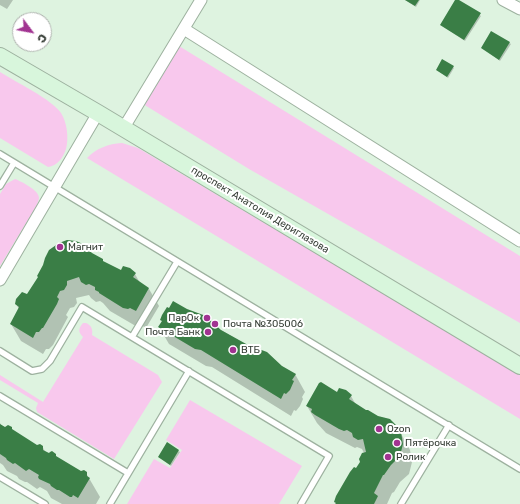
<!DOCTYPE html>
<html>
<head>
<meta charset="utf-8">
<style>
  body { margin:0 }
  #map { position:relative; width:520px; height:504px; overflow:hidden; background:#def3e0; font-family:Rubik,sans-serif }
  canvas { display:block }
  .north { position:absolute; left:12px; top:12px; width:40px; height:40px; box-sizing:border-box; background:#fff; border:1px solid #adb1ad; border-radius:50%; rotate:122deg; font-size:11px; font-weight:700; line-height:16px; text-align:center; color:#333b33 }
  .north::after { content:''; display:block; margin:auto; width:14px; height:18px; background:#a13391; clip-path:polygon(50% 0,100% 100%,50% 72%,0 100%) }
</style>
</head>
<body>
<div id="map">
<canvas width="520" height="504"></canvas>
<div class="north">С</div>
</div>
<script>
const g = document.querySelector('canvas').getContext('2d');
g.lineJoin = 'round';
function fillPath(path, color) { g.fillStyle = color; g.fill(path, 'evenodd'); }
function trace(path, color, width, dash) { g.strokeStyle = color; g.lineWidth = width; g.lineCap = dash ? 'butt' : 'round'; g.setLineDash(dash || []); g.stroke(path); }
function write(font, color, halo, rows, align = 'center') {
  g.font = font + ' Rubik,sans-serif'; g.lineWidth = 4; g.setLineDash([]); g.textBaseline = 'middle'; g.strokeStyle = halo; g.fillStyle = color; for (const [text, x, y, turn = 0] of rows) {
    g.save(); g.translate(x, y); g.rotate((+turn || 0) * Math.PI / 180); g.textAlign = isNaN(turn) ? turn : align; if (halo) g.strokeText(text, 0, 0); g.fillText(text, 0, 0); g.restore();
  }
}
const green = new Path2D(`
  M179,46l341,210v67l-271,-154 -106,-65z
  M0,72c14,9 53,28 61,41 6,9 8,25 5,36 -3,9 -9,17 -18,18l-48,-29z
  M122,143l16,5 382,227v44l-433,-261c10,-10 21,-14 35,-15z
  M15,179c7,3 24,11 24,19 0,1 -2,7 -2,7l-37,61v-72l6,-10z
  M83,323h3c5,2 7,6 6,12l66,40 4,7 -48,77 -77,-47 -1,-4 2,-5 -38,-23v-5l43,27 40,-65c-5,-5 -5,-8 0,-14z
  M190,400l112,66 -23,38h-152l27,-45 16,9 12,-18 -16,-10z`);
const shadow = new Path2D(`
  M0,0h13l-6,9 -7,-4z
  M405,0h15l-4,7z
  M456,0l25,16 -16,25 -24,-16z
  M492,32l19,12 -11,17 -17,-13z
  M453,67l1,1 -6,10 -11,-8z
  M92,254l11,8 18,9 14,3 5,9 9,6 10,17 -13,22 -5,-3 -3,1 -4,-1 -24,-14 -7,-8 -3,-2 -4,1 -5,-4 -2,-3 -13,3 1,5 -3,4 -4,1 -4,7 2,2 -15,28 -4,4h-3l-3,5 -22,-13 -10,-17 8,-15 -3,-5 11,-9z
  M161,319l60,11 74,44 10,18 -3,5 1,2 -3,7 -4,5 -2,-1 -3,6 -79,-49 -6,-1 -37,-22 -10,-17 3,-5z
  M337,393l14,3 5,9 44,27 10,18 2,12 -3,12 -9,8 -6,10 -2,1 -5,11h-51l21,-35 7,-16 -2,-4 -5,-2 -2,1 -29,-15 -9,-10 -10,-17z
  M0,423l2,3 11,5 24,15h5l4,7 35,19 5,1 14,24 -4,7h-34l-11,-6 -4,-7 -7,-4 -3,2 -10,-7h-2l-6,-3 -2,-3 -10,-5 -4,-6 -3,-2z
  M167,444l13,8 -9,14 -12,-9z`);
const building = new Path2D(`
  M405,0h14l-4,6z
  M455,0h4l22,13 -17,27 -24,-15z
  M491,31l19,11 -11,18 -18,-12z
  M442,59l12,7 -7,11 -11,-7z
  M67,240l9,1 7,3 9,9 11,6v2l18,9 2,-4 7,2 6,5 -3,4 16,11 -13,23 -6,-3 -2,1 -5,-1 -24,-15v-1l-4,-2v-3l-6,-3 -3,1 -5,-3 -2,-5 -12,4v4l-3,5 -4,1 -3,6 2,2 -2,5 -14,24h-1l-3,4h-3l-3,6 -23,-14 9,-17 -4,-3 1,-5 6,-7 5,2 11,-17 -1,-1 6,-11 2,-7 4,-8 10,-7z
  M173,301l14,8 19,7 15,14 27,15 19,7 15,14 14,8 -4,6 2,1 -4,9 -4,4 -2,-1 -3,6 -80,-49 -6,-1 -37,-22 4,-6 -2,-1 2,-5 5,-8 2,1z
  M321,382l16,10 2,-4 7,2 6,5 -3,4 17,11h2l10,6 12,3 6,6 5,7 2,12 -2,8 -4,7 -6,6 -7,10h-1l-9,18 4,3 -4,8h-39l1,-1 -2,-1 2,-6 14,-24 4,-5 2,1 4,-6 -1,-3 3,-6 4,-1 -3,-13 -5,1 -5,-3 -1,-4 -5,-3 -3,1 -5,-2 -24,-14 -4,-3 1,-3 -6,-3 13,-23z
  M0,424l5,3 3,-2 4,2v2l25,16 3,-1 3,2v4l6,3 1,-1 2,-1 4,3v2l25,15 3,-1 3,2v4l3,2 -12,20 -5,-3 -1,2h-2l-11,-7h-2l-6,-4 -1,-2 -11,-5 -1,-2 1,-2 -10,-6 -3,2 -11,-8 -2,1 -6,-4 -1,-2 -6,-4z
  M167,442l12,8 -9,15 -12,-8z`);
const lane = new Path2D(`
  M0,154l520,315
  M0,186l14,-23
  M132,337l45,-75
  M0,351l32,20 10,-2 8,-8 32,-54 247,149 -28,48
  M0,396l128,77
  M0,477l45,27
  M110,504l79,-133
  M401,504l48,-79`);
const street = new Path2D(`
  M503,0l17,9
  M184,29l336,212
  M123,129l78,-129
  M0,280l98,-167`);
const secondary = new Path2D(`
  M0,56l98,57 422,253`);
const markers = [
  [60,247,4,"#a13391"],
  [207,318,4,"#a13391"],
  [215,324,4,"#a13391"],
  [208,332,4,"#a13391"],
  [233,350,4,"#a13391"],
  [379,429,4,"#a13391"],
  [397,443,4,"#a13391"],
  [388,457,4,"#a13391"]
];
const streetNames = [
  ["проспект Анатолия Дериглазова",260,210,31]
];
const poiNames = [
  ["Магнит",68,247],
  ["ПарОк",199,318,"right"],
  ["Почта №305006",223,324],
  ["Почта Банк",200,332,"right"],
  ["ВТБ",241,350],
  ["Ozon",387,429],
  ["Пятёрочка",405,443],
  ["Ролик",396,457]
];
fillPath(green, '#f8c8ed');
fillPath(shadow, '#0003');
fillPath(building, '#3a7e46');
trace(lane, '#9db19f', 8);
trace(street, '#9db19f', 13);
trace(secondary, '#9db19f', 18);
trace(lane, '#fff', 5.5);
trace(street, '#fff', 11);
trace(secondary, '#d8f6dc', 16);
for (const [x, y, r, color] of markers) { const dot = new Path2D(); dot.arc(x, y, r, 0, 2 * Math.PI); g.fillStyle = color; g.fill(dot); trace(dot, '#fff', 1.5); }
write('10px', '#333b33', '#fff', streetNames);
write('10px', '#333b33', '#fff', poiNames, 'left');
</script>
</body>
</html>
